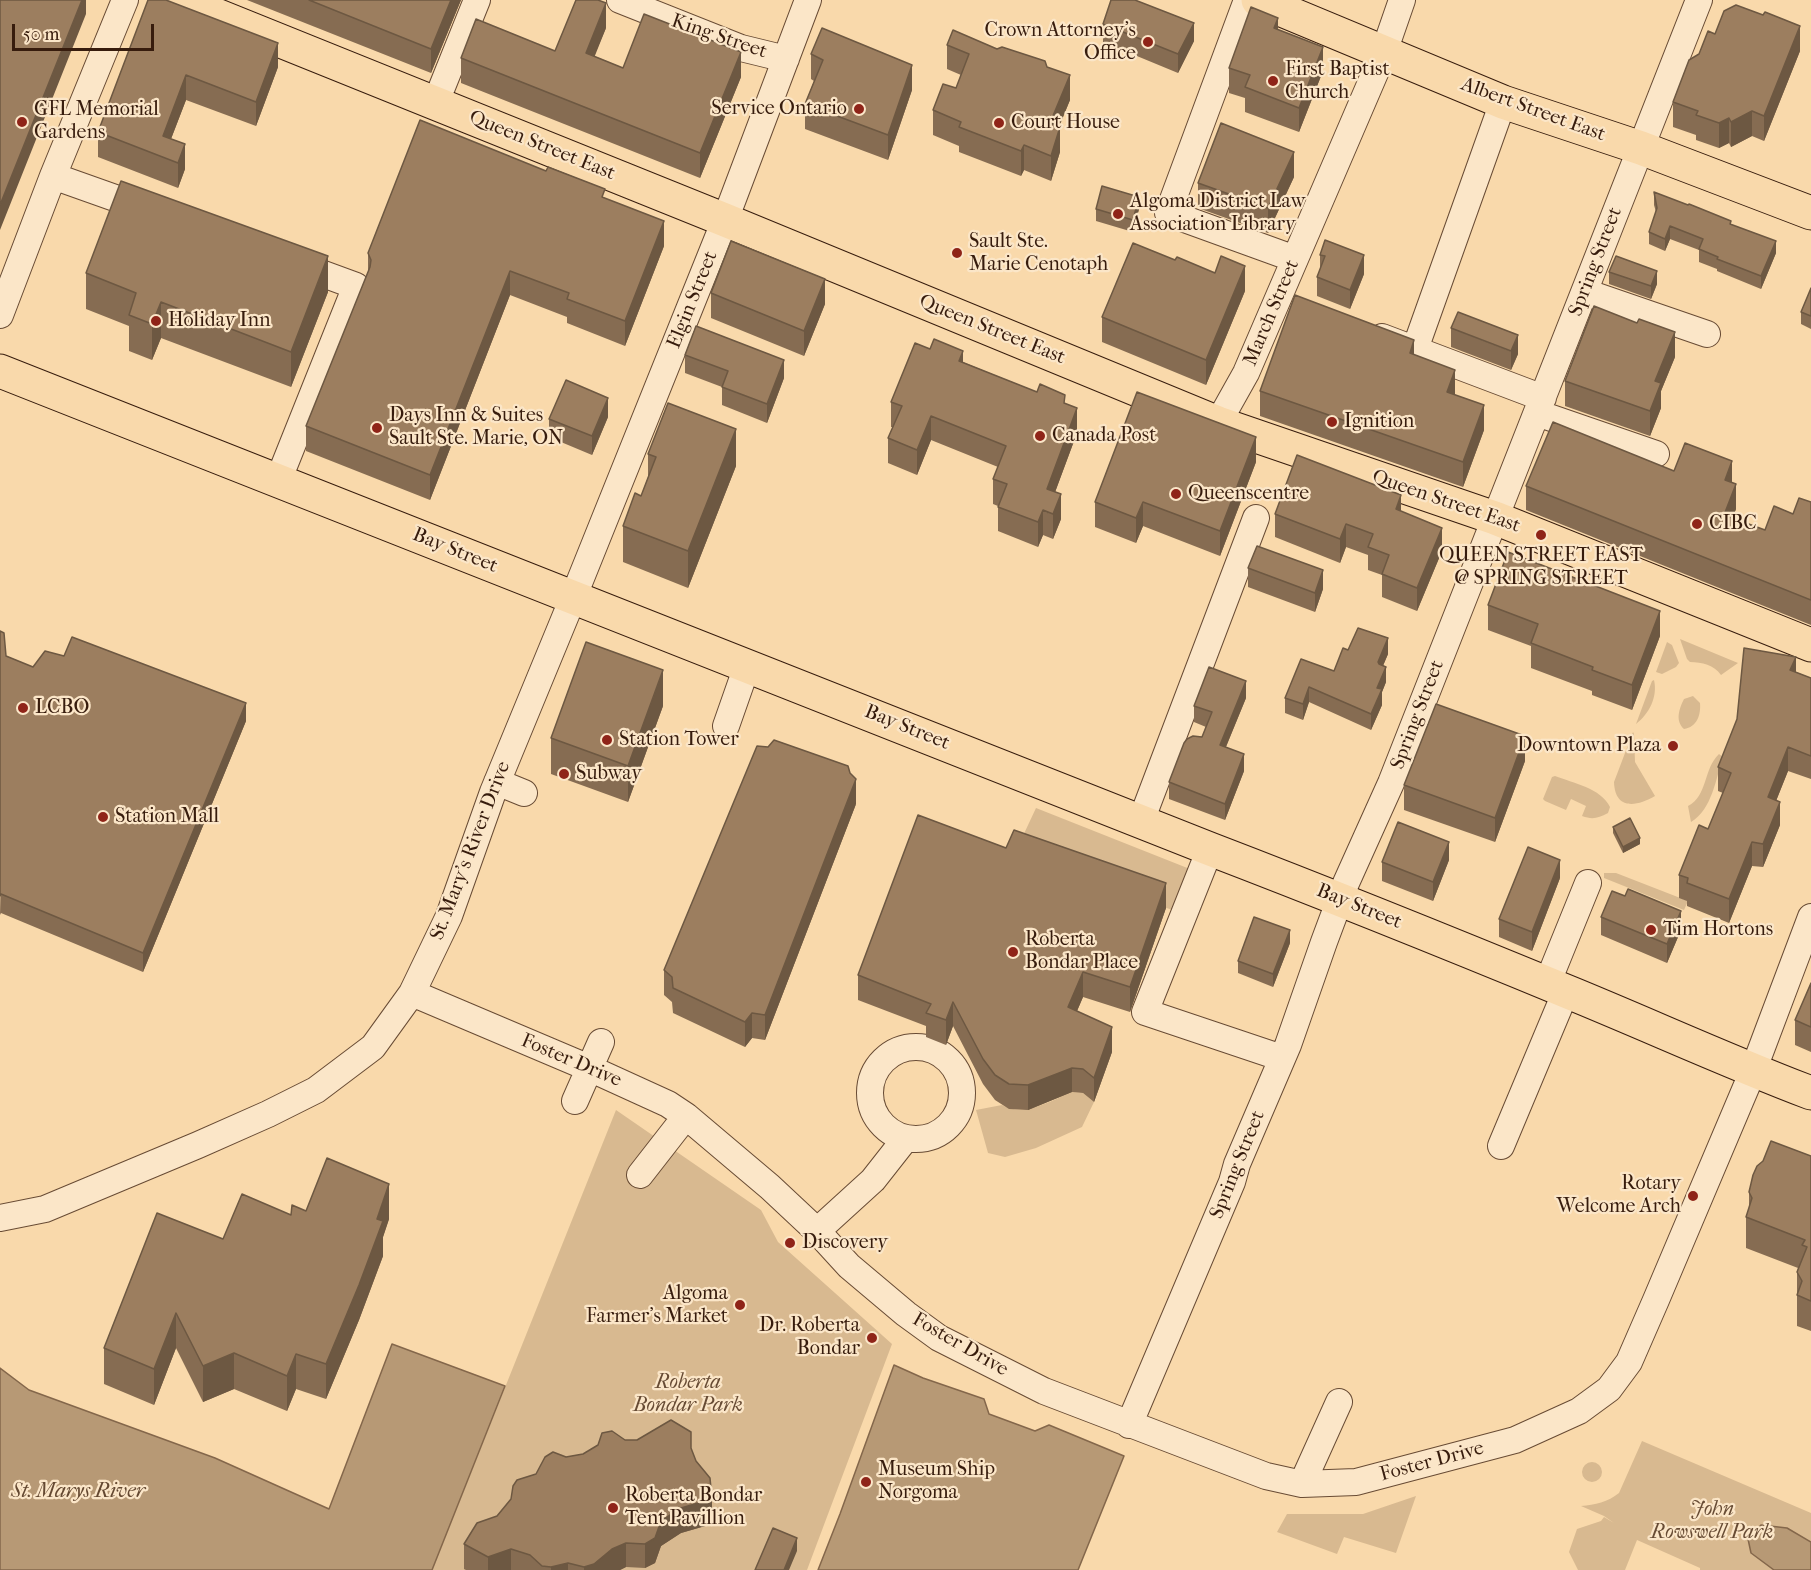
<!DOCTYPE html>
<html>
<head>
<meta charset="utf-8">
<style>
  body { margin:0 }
  #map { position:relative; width:1811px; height:1570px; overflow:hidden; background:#f9d9ab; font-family:"IM FELL French Canon",serif }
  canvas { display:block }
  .scale { position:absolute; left:12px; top:24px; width:142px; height:27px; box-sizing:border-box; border:3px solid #371c0d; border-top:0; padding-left:8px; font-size:18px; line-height:21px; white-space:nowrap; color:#371c0d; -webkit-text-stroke:4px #fbe6c8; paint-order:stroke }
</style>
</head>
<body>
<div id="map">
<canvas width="1811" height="1570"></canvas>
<div class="scale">50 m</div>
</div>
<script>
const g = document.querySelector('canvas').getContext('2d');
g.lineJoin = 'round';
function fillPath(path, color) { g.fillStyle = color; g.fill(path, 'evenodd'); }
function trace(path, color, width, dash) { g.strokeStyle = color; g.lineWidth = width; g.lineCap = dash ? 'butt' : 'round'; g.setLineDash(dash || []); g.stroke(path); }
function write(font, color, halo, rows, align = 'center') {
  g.font = font + ' "IM FELL French Canon",serif'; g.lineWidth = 4.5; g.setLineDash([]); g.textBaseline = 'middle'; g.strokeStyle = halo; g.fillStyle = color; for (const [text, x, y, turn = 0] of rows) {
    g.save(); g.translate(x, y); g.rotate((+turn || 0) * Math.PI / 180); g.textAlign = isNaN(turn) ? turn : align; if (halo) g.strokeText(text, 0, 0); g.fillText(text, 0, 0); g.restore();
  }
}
const green = new Path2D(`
  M1680,639l58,24 -17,12c-7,-10 -19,-13 -31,-13l-3,-3z
  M1667,642l5,3 7,18 -3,4 -14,7 -6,-2z
  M1654,680c4,17 -5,34 -18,44l16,-43z
  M1693,696l7,7c1,12 -3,24 -16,26 -9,-8 -5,-20 0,-30z
  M1633,732l1,2 1,28 20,34c-19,11 -40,14 -41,-14z
  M1719,754l4,3c-7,21 -11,53 -32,65l-3,-16c20,-10 15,-37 31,-52z
  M1555,776c18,7 46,12 55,31l-2,6c-10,5 -15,7 -26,3l4,-10 -15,-7 -5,11 -21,-9 -2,-2 9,-22z
  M1036,808l164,65 -16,41 -170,-59z
  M1604,873h12l72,28 -4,9 -80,-32z
  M1072,1092l11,1 11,9 -12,25 -46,21 -31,9 -17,-4 -12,-43 26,-5c21,13 50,-5 70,-13z
  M616,1110l145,100 17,32 114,102 -85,226h-375z
  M1642,1441l169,72v57h-111v-2l-63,-28 -12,30h-47l-9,-18 8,-23 24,-8 3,-4 10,6 -10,-7 -23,-10c14,-1 27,-4 38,-13z
  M1582 1472a10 10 0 1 1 20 0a10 10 0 1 1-20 0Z
  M1416,1496l-20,57 -52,-16 -7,17 -60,-22 10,-18h76z`);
const water = new Path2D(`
  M392,1344l113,42 -73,184h-432v-202l29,22 186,68 114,51z
  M894,1365l29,13 61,21 5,15 46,17 14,-6 75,31 -46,114h-260l22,-56z
  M1761,1525l26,3 24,14v28h-37l-23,-17 -3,-14z`);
const minor = new Path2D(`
  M620,0l121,48 45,11
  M1247,0l-79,213 127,46
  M442,87l35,-87
  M53,176l93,33
  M1585,292l122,42
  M0,315l53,-139 72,-176
  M1382,337l161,61
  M1415,349l88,-247
  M1537,413l119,41
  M1218,423l28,-50 138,-321 18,-52
  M278,481l78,-195 -60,-22
  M726,726l21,-60
  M497,782l27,11
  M1141,821l115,-303
  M1210,849l-65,163 137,46
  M1547,984l41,-101
  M412,993l177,75 79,36 18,12 84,71 47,44 32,35 57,48 33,24 105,53 222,85 36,8 54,-2 159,-42 64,-29 30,-22 20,-27 27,-62 97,-229 58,-154
  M870 1093a46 46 0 1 1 92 0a46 46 0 1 1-92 0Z
  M575,1101l26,-59
  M1501,1146l65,-155
  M640,1175l46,-59
  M0,1218l45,-9 153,-64 70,-31 48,-24 57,-43 39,-54 37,-77 44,-124 80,-194 152,-378 83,-220
  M817,1231l56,-51 33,-42
  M1129,1425l103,-243 5,-18 51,-119 36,-103 22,-59 45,-100 308,-783
  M1302,1484l37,-82`);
const major = new Path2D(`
  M179,0l546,220 493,203 277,95 316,127
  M1258,0l245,102 138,46 170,65
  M0,371l1210,478c120,46 239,94 358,143 81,33 161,70 243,101`);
const wall = new Path2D(`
  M148,0l130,67 -22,59 -70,-26 -15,39 14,30 -7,19 -80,-31v-25z
  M247,0h214l-30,73z
  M1103,24l91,17 -16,32 -75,-31z
  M606,28l-12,28 29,12 118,9 -41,101 -239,-95v-25l94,-7z
  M1278,29l45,42 -24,61 -54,-20v-14l-16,-5v-25z
  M1715,34l85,17 -36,90 -12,-5 -21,11 -2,-4 -10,5 -23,-8v-5l-23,-8v-25l26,-48z
  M947,45l50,4 50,18 23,33 -11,27 1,25 -9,29 -27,-11 -3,6 -62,-24v-6l-26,-11v-25l23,-22 5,-13 -14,-6z
  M811,54l101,36 -24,70 -83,-31v-25l9,-23 -3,-2z
  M1294,177l-26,56 -70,-25v-25z
  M1654,192l77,33 45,28 -15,36 -44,-18v-2l-18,-7v-12l-29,-11 -5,12 -16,-7v-12l7,-20 -2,-7z
  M605,199l59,47 -39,100 -58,-23v-6l-57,-22 -80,205 -124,-49v-25l62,-154v-19z
  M1096,209h43l-6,23 -37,-11z
  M1325,240l39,34 -14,35 -33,-13v-19l3,-8v-14z
  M1609,272l48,12 -6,15 -42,-15z
  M86,273l242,19 -37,95 -130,-49 -9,22 -23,-9v-25l-43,-17z
  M1811,288v41l-10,-5v-12z
  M1245,291l-39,94 -104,-43v-25z
  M711,293l114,11 -21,52 -93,-38z
  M1451,328l67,26 -7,16 -60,-23z
  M685,355l99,23 -17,45 -45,-18v-18l-37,-14z
  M1414,355l41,40 29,35 -21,57 -203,-71v-25z
  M1675,357l-14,34v17l-11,28 -85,-30v-25z
  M963,362l102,42 12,29 -22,59 6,27 -8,20 -10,-4 -5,12 -40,-16v-25l-5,-2v-25l5,-12 -67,-27 -14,35 -29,-12v-25l5,-11h-2v-25z
  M608,417l-16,38 -43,-18v-18z
  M648,454l88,12 -48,122 -65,-26v-36l18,-30 7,-19z
  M1256,462l-36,94 -77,-30 -7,17 -41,-16v-25z
  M1674,471l58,12 4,26 -4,9 33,12 46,-28v123l-285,-115v-24z
  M1401,511l41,40 -25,60 -35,-14v-22l-14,-5v-15l-22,-8 -6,16 -65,-26v-23z
  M1248,568l75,21 -8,23 -67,-25z
  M1488,605l172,31 -28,74 -40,-15v-4l-61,-23v-22l-43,-16z
  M1348,650l40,4 -5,12 3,16 -4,10v13l-11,25 -62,-28 -6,18 -18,-7v-15l49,-27z
  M6,656l27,11 213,54 -103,251 -142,-59 -1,2z
  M1796,672l15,6v101l-23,-8 -12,30 4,24 -17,42 -11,-1 -23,57 -42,-17v-5l-8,-3v-23l29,-46 15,-36 -5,-2v-24z
  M1246,698l-20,49 18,24 -19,49 -56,-21v-17l33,-45 4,-10 -12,-5v-16z
  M663,706l-35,96 -77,-28v-36z
  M1525,761l-30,81 -91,-32v-25z
  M856,804l-91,236 -13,-2 -7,9 -72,-34 -1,-11 -8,-7v-25z
  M1613,827l27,17 -17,9 -10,-20z
  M1006,848l160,60 -36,104 -47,-15 -6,14 35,41 -18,50 -11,-9 -11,-1 -44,18 -19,-1 -14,-9 -12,-16 -30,-58 -7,19 -20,-8v-11l-68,-26v-25z
  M1449,860l-16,41 -51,-20v-19z
  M1560,878l-28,73 -33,-14v-18z
  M1601,917l80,13 -14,33 -66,-28z
  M1290,943l-17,44 -35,-14v-12z
  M1811,983v69l-16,-7v-25z
  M1811,1156v175l-14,-5v-54l1,-4 -52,-20v-31l3,-8v-17z
  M306,1211l83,8 -6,18v19l-24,64 -33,79 -30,-10 -9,22 -53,-22 -31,13 -27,-54 -22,57 -50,-21v-36l119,-109 68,-24z
  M691,1448l21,76 -31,9 -20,13 -6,17 -10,5 -19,-1 -6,3h-154l-2,-1v-25l33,-28 39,-42 30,-17 17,-3z`);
const shadedWall = new Path2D(`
  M82,0h4v14l-86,216v-25z
  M451,0h10l-30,73v-24z
  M606,3v25l-20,50v-25z
  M1278,18v25l-4,-15z
  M1194,23v18l-16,32v-19z
  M1800,26v25l-36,90v-25z
  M278,43v24l-22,59v-24z
  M1323,47v24l-24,61v-24z
  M741,52v25l-41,101v-25z
  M912,65v25l-24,70v-25z
  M186,75v25l-22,57 -1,-21z
  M1070,75v25l-20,48v-25z
  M1752,111v25l-21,11v-25z
  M1729,118v25l-10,5v-25z
  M1060,127v25l-9,29v-25z
  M185,144v25l-7,19v-25z
  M1024,145v25l-3,6v-25z
  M1294,152v25l-26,56v-25z
  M1139,197v12l-6,23v-12z
  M664,221v25l-39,100v-25z
  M1670,226v13l-5,12v-12z
  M1776,241v12l-15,36v-13z
  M1364,255v19l-14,35v-19z
  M328,256v36l-37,95v-35z
  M1245,266v25l-39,94v-25z
  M510,271v24l-80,205v-25z
  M1657,271v13l-6,15v-13z
  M825,279v25l-21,52v-25z
  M161,302v36l-9,22v-36z
  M1675,332v25l-14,34v17l-11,28v-25l5,-30z
  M1518,335v19l-7,16v-19z
  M1414,340v25l-4,-12z
  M963,351v25l-4,-15z
  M784,360v18l-17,45v-19z
  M1455,370v25l-8,-3z
  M608,398v19l-16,38v-19z
  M1484,405v25l-21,57v-25z
  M1077,408v25l-30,81v-25z
  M931,416v24l-14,35v-25z
  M736,429v37l-48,122v-37z
  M1256,437v25l-36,94v-25z
  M1732,461v25l-7,-6z
  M1736,484v25l-12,31v-25z
  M1061,494v25l-8,20v-25z
  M1401,495v23l-5,-9z
  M1143,502v24l-7,17v-25z
  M1043,510v25l-5,12v-25z
  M1346,524v23l-6,16v-24z
  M1442,528v23l-25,60v-23z
  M1323,570v19l-8,23v-19z
  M1660,611v25l-28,74v-25z
  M1388,638v16l-10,23v-15z
  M1796,657v23l-6,-10z
  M1386,667v15l-4,10v13l-11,25v-16l6,-26z
  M663,670v36l-35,96v-36z
  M1246,681v17l-26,63v-16z
  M1309,687v15l-6,18v-16z
  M246,703v18l-103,251v-19z
  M1525,736v25l-30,81v-24z
  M1788,747v24l-20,50v-24z
  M1244,754v17l-19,49v-16z
  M856,779v25l-91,236v-25z
  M1780,802v23l-17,42v-23z
  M1640,838v6l-17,9v-6z
  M1449,842v18l-16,41v-19z
  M1752,842v24l-23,57v-24z
  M1560,860v18l-28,73v-19z
  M1166,883v25l-36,104v-25z
  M1681,911v19l-14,33v-19z
  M1290,930v13l-17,44v-13z
  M1083,972v25l-15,35v-25z
  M953,1002v24l-7,19v-25z
  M752,1013v25l-7,9v-25z
  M1112,1027v25l-18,50v-24z
  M1072,1068v24l-44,18v-25z
  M389,1184v35l-6,18v19l-24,64 -33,79v-35z
  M176,1313v35l-22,57v-36z
  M234,1353v36l-31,13v-36z
  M296,1354v35l-9,22v-35z
  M712,1499v25l-31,9 -20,13 -6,17 -10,5v-24l16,-23 20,-13z
  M797,1538v13l-8,19h-5z
  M626,1543v24l-6,3h-36v-3l28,-18z
  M511,1549v21h-23v-13z
  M568,1563v7h-17v-3z`);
const building = new Path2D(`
  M0,0h82l-82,205z
  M148,0h18l112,43 -22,59 -70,-27 -23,61 22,8 -7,19 -80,-31z
  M309,0h142l-20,49z
  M576,0h22l8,3 -20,50 37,15 21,-54 97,38 -41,101 -239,-95 15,-39 79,32z
  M1111,0h24l59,23 -16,31 -75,-30z
  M1736,5l27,10 2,-3 35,14 -36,90 -12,-5 -21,11 -2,-4 -10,5 -23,-8 2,-4 -25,-9 16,-42 10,-6 9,-23 7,3 9,-23z
  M1251,7l27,11 -4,10 49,19 -24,61 -54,-21 5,-12 -21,-7z
  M822,28l90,37 -24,70 -83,-31 18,-44 -12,-6z
  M953,30l44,19 5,-2 43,14 2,6 23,8 -20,48 10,4 -9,29 -27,-11 -3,6 -62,-24 2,-5 -28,-12 10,-26 13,4 13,-34 -22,-9z
  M420,120l126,51 2,-4 57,22 -3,8 62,24 -39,100 -58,-22 2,-6 -59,-22 -80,204 -124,-49 64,-159 1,-7 -3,-7z
  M1221,123l73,29 -26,56 -70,-25z
  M121,181l207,75 -37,96 -130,-50 -9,22 -23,-9 7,-22 -50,-20z
  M1102,186l37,11 -6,23 -37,-11z
  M1654,192l34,13 1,-1 42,17 -1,3 46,17 -15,35 -44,-17 1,-2 -19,-8 4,-10 -33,-13 -5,13 -16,-7 8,-24z
  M1325,240l39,15 -14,35 -33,-13 8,-21 -5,-1z
  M731,241l94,38 -21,52 -93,-38z
  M1133,243l42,17 2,-3 38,16 6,-17 24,10 -39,94 -104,-43z
  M1616,256l41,15 -6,15 -42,-14z
  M1811,288v28l-10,-4z
  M1295,295l119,45 -4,13 45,17 -8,22 37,13 -21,57 -203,-71z
  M1594,306l43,17 2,-4 36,13 -20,49 6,2 -11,28 -85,-30z
  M1458,312l60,23 -7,16 -60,-23z
  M696,326l88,34 -17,44 -45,-17 6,-16 -43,-16z
  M934,339l29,12 -4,10 78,31 3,-8 25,11 -1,8 13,5 -30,81 14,5 -8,20 -10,-4 -5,12 -40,-15 9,-23 -14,-5 13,-33 -75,-30 -14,34 -29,-12 14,-32 -11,-4 24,-59 15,6z
  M566,380l42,18 -16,38 -43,-17z
  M1137,392l119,45 -36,94 -77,-29 -7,16 -41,-16z
  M668,403l68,26 -48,122 -65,-25 12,-33 6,3 15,-39 -8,-3z
  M1553,422l121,49 11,-28 47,18 -7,19 11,4 -12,31 41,15 9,-24 19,8 6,-16 12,4v98l-285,-114z
  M1297,455l104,40 -5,14 46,19 -25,60 -35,-14 7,-19 -21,-8 5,-13 -27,-10 -6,15 -65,-25z
  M1257,546l66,24 -8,23 -67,-25z
  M1508,552l152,59 -28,74 -40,-15 1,-3 -62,-24 7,-19 -50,-19z
  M1358,628l30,10 -10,24 1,2 7,3 -9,21 5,1 -11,25 -62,-27 -6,17 -18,-6 16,-39 33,12 9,-23 5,2z
  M0,631l4,2 2,23 27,11 12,-16 19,5 8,-19 174,66 -103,250 -142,-59 -1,2z
  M586,642l77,28 -35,96 -77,-28z
  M1744,648l52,9 -6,13 21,8v78l-23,-9 -20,50 12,5 -17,42 -11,-2 -23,57 -42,-16 1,-5 -9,-3 20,-50 9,4 23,-56 -13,-6 19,-48z
  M1209,667l37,14 -26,64 24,9 -19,50 -56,-22 15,-39 3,-4 6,-3 9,1 10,-25 -18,-6z
  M1436,704l89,32 -30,82 -91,-33z
  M774,740l74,26 2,7 6,6 -91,236 -13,-2 -7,9 -72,-34 -1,-11 -8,-7 93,-224 11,1z
  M918,815l88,33 8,-18 152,53 -36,104 -47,-15 -15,35 44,20 -18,51 -11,-9 -11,-1 -44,17 -19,-1 -14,-9 -12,-16 -30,-57 -7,18 -20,-7 5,-9 -73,-29z
  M1630,818l10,20 -17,9 -10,-20z
  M1398,822l51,20 -16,40 -51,-20z
  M1528,847l32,13 -28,72 -33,-13z
  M1628,889l53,22 -14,33 -66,-27 11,-26 13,5z
  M1254,917l36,13 -17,44 -35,-13z
  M1811,983v44l-16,-7z
  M1771,1141l40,15v145l-14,-6 5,-14 -5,-9 10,-25 -5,-2 3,-5 -59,-23 6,-19 -3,-6 4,-17 4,-9 6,-5z
  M327,1158l62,26 -12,35 6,2 -24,64 -33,79 -30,-10 -9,22 -53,-23 -31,13 -27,-53 -22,56 -50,-21 53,-135 66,26 19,-45 49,21 1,-10 14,6z
  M671,1420l20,12v16l5,13 14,17 2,21 -31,9 -20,13 -6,17 -10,6 -19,-1 -14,6 -18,15 -10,3 -16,-4 -17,4 -9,-1 -12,-11 -19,-6 -23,8 -24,-13 13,-21 20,-7 14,-17 2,-13 4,-6 19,-6 9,-17 8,-5 13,5 17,-3 15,-9 4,-12 10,-2 13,9h12z
  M773,1528l24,10 -13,32h-29z`);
const markers = [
  [1148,42,6,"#8f2418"],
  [1273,81,6,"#8f2418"],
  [859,109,6,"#8f2418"],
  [22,122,6,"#8f2418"],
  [999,123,6,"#8f2418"],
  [1118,214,6,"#8f2418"],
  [957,253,6,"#8f2418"],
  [156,321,6,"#8f2418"],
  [1332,422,6,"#8f2418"],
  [377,428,6,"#8f2418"],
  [1040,436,6,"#8f2418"],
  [1176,494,6,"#8f2418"],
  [1697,524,6,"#8f2418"],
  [1541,535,6,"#8f2418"],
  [23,708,6,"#8f2418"],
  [607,740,6,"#8f2418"],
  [1673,746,6,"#8f2418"],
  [564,774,6,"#8f2418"],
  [103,817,6,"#8f2418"],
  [1651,930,6,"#8f2418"],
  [1013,952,6,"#8f2418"],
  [1693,1196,6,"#8f2418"],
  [790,1243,6,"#8f2418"],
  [740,1305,6,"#8f2418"],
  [872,1338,6,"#8f2418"],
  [866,1482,6,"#8f2418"],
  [613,1508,6,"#8f2418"]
];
const poiNames = [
  ["Crown Attorney's",1136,31,"right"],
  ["Office",1136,54,"right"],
  ["First Baptist",1285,70],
  ["Church",1285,93],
  ["Service Ontario",847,109,"right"],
  ["GFL Memorial",34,110],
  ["Gardens",34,133],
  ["Court House",1011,123],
  ["Algoma District Law",1130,202],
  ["Association Library",1130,225],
  ["Sault Ste.",969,242],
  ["Marie Cenotaph",969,265],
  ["Holiday Inn",168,321],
  ["Days Inn & Suites",389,416],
  ["Sault Ste. Marie, ON",389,439],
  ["Ignition",1344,422],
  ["Canada Post",1052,436],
  ["Queenscentre",1188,494],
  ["CIBC",1709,524],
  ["QUEEN STREET EAST",1541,556,"center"],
  ["@ SPRING STREET",1541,579,"center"],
  ["LCBO",35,708],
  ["Station Tower",619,740],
  ["Downtown Plaza",1661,746,"right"],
  ["Subway",576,774],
  ["Station Mall",115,817],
  ["Tim Hortons",1663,930],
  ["Roberta",1025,940],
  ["Bondar Place",1025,963],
  ["Rotary",1681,1184,"right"],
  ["Welcome Arch",1681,1207,"right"],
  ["Discovery",802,1243],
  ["Algoma",728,1294,"right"],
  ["Farmer's Market",728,1317,"right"],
  ["Dr. Roberta",860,1326,"right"],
  ["Bondar",860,1349,"right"],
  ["Museum Ship",878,1470],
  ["Norgoma",878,1493],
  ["Roberta Bondar",625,1496],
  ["Tent Pavillion",625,1519]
];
const streetNames = [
  ["King Street",719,37,19],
  ["Albert Street East",1533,110,20],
  ["Queen Street East",542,146,22],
  ["Spring Street",1596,262,-69],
  ["Elgin Street",693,300,-68],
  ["March Street",1272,313,-67],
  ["Queen Street East",992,330,22],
  ["Queen Street East",1446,502,19],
  ["Bay Street",455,551,22],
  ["Spring Street",1418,715,-69],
  ["Bay Street",907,728,22],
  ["St. Mary's River Drive",471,851,-69],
  ["Bay Street",1359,907,22],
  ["Foster Drive",571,1061,23],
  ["Spring Street",1238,1165,-68],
  ["Foster Drive",960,1345,30],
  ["Foster Drive",1432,1462,-15]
];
const parkNames = [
  ["Roberta",688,1383],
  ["Bondar Park",688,1406],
  ["John",1712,1510],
  ["Rowswell Park",1712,1533]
];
const waterNames = [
  ["St. Marys River",78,1492]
];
fillPath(green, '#d8b990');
fillPath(water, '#b79975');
trace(water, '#84674b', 1.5);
trace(minor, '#684b34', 28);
trace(major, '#371c0d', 35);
trace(minor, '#fbe6c8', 26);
trace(major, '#f9d9ab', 33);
fillPath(wall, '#866c52');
fillPath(shadedWall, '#6d5842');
fillPath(building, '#9c7e5f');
trace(building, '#6d5842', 1.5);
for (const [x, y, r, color] of markers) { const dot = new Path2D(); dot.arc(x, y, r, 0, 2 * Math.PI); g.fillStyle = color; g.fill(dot); trace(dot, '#fbe6c8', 2); }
write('20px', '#371c0d', '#fbe6c8', poiNames, 'left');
write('20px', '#371c0d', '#fbe6c8', streetNames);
write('italic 20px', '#674b34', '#fbe6c8', parkNames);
write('italic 21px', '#644831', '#fbe6c8', waterNames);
</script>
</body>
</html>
